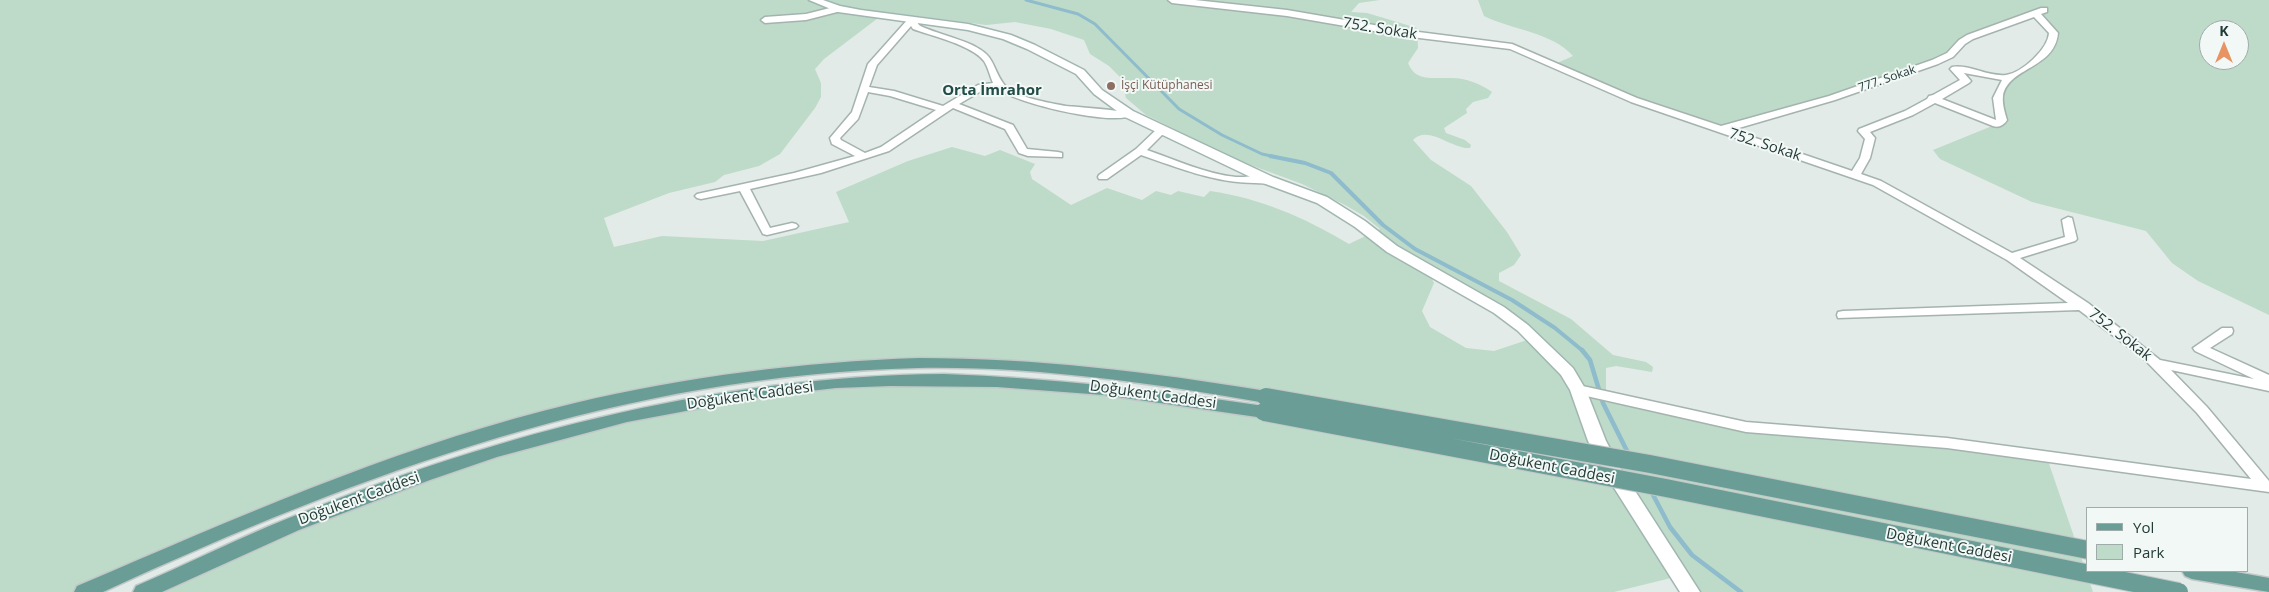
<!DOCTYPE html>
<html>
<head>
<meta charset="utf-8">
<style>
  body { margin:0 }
  #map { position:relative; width:2269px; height:592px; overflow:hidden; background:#e2ebe8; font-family:"Open Sans",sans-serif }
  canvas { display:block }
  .legend { position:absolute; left:2086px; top:507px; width:162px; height:65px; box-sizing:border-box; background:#f2f8f6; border:1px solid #9facaa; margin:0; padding:6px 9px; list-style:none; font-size:15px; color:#233b37 }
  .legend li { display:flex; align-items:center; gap:10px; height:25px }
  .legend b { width:25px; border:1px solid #9facaa }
  .north { position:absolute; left:2199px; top:20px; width:50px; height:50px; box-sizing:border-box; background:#f2f8f6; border:1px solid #9facaa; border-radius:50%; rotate:0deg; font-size:14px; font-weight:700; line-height:20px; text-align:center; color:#233b37 }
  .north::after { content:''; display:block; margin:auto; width:18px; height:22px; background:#e79364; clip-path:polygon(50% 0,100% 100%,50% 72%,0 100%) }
</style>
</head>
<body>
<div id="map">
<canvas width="2269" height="592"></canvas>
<ul class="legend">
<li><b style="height:6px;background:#6a9d96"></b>Yol</li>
<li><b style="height:14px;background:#bddbc8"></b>Park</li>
</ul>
<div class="north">K</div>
</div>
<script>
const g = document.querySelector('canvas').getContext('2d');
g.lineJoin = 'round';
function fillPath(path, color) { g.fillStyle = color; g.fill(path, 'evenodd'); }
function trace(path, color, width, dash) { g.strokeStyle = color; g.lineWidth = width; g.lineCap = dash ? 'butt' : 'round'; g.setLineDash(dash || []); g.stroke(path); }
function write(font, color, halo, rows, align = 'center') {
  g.font = font + ' "Open Sans",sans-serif'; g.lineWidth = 4; g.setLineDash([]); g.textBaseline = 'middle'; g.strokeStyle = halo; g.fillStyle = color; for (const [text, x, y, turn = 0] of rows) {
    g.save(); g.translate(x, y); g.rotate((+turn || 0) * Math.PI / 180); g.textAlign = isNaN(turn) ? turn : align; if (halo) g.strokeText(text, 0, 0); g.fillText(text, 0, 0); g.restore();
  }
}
const green = new Path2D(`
  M0,0h1380l-21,3 -8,9 16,1 50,15 1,20 -10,15c8,20 26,14 44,15 13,0 29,6 40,14l-4,6 -15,4 -7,7 1,4 -23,15 2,5 19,7 6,5 -1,3c-17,2 -42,-24 -57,-8l18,20 40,26 36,46 14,23 -7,10 -15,8v8l72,38 42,36 33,7 7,5 -1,5 -36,-6 -10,2v29l106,23 334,35 47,137h-403l-11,-16 -65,16h-1471l273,-114 211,-62 209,-33 167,-1 261,30 27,-10 -285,-37 -170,2 -210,31 -215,59 -327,135h-84zM886,12l100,13 29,-3 36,7 33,11 6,14 19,12 12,12 5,20 20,17 91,45 65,24 43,21 19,11 16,13 -31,15c-46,-27 -86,-45 -139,-53l-6,6 -26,-6 -7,4 -15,-4 -14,9 -35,-12 -36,17 -39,-26 -2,-7 5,-8 -35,-14 -15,6 -33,-9 -44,14 -72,31 13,30 -86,19 -101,-5 -48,11 -10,-29 65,-25 46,-11 9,-7 35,-9 21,-12 35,-46 6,-11v-14l-6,-14 9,-10zM1426,268l107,70 -39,13 -28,-3 -36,-21 -8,-16 12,-28z
  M1478,0h791v315l-71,-34 -26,-18 -26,-32 -114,-29 -92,-43 -7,-9 64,-26 1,-33 45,-36 11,-17 -18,-24 -66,23 -13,12 -68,30 -170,49 -85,-28 -79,-36 18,-8c-21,-24 -61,-26 -89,-40zM2209,30h30v30h-30z`);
const streamFar2 = new Path2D(`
  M1026,0l52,14 17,10 84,85 43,26 40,19 14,3`);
const streamFar1 = new Path2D(`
  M1270,156l35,7 26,10 52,52 32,24 97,51 43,28 28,23`);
const stream = new Path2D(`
  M1582,350l8,10 13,43 26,52
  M1651,491l19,36 22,28 49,37`);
const street = new Path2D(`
  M1168,0h27l92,10 116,20 109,14 125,54 84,28 108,-30 103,-36 15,-7 12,-13 8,-5 74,-27h6v4l-6,2 17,19c-3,36 -50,34 -55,63 -1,8 2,17 4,24 -3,5 -8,8 -14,6l-58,-23 -22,12 -43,17 5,6 -5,20 -9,16 20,7 131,72 53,-16 -3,-17 6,-3 4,1 5,21 -2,2 -55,17 68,45 72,57 94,19 -59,-28 -2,-3 29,-20h10l1,3 -1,3 -22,14 59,27v16l-98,-21 36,37 62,74v11l-322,-44 -201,-16 -173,-39 -2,-3 2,-3 5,-2 168,37 201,16 304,41 -54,-66 -54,-55 -64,-48 -241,8 -1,-3 1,-3 5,-1 225,-8 -61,-43 -134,-75 -242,-83 -121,-53 -107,-13 -116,-20 -115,-13zM2034,17l15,16c-1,16 -27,40 -43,42 -18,2 -37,-11 -54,-8l-2,2 10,11 -27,15 -4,1 -2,3 -22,12 -46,18 -1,2 7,8 -5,19 -8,13 -120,-41 103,-30 103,-36 15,-7 12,-13 8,-5zM1964,73l38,7 -9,18 3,22 -54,-21 27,-16 2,-2z
  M838,6l3,1v4l-35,9 -41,3 -4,-3 4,-3 41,-3z
  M912,17l3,1c2,2 2,5 4,7 6,5 46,15 57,22 19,10 16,20 27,36 9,14 47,20 63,23 11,1 64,5 68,8 -15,14 -121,-11 -137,-26l-14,2 -24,14 54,21 14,24 31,3 4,1v4l-34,-1 -9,-3 -14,-24 -52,-21 -64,43 -68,22 -71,16 20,39 22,-5 4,1 2,2 -2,2 -29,7 -4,-1 -23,-43 -39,8 -4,-1 -2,-2 2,-2 97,-21 61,-17 -23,-12 -2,-6 22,-26 16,-48 41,-46zM911,26l2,3c19,7 59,16 71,32 4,6 6,15 9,22l-15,2 -35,21 -49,-15 -25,-4 8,-22zM868,92l22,4 46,14 -55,37 -16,6 -24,-13 -1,-2 18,-19z
  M1161,128l5,3 -19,19c29,10 59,24 89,27 11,1 30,-5 37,3 -4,5 -11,3 -18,3 -40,0 -76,-15 -114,-28l-34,24h-8l-1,-2 1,-2 37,-26 21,-20z`);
const secondary = new Path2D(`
  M809,0h14l17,6 21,4 107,14 43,11 24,10 49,25 18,20 31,21 140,66 54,20 38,24 32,25 107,61 24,18 45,43 13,22 20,51 15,28 79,123h-20l-76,-120 -16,-31 -18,-51 -9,-15 -43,-44 -24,-18 -107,-61 -32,-25 -38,-24 -54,-20 -138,-66 -31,-23 -18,-20 -49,-25 -24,-10 -35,-9 -130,-18z`);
const primary = new Path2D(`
  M919,358c117,0 232,14 347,33l6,2 2,4 -2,4 -6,2c-115,-20 -231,-37 -348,-35 -293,7 -552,103 -815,224h-29l3,-6 33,-14c151,-65 304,-131 465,-169 113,-27 228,-41 344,-45z
  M944,374c107,4 213,16 320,32l6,2 2,4 -2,4 -6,2 -160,-23 -107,-8 -107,-1 -54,2 -70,8 -139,26 -130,35 -67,23 -131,50 -137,62h-29l3,-6c44,-19 87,-40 131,-59 215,-89 442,-151 677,-153z
  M2182,571h48l39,7v14l-77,-13 -7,-3z`);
const primaryBridge = new Path2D(`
  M1266,397l384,67 438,86
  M1264,412l402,76 513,104`);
const markers = [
  [1111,86,5,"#8d6e63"]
];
const farStreetnames = [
  ["777. Sokak",1887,79,-19]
];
const farEducationnames = [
  ["İşçi Kütüphanesi",1121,86]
];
const streetNames = [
  ["752. Sokak",1380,29,9],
  ["752. Sokak",1765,145,18],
  ["752. Sokak",2120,335,38],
  ["Doğukent Caddesi",1153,395,8],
  ["Doğukent Caddesi",750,396,-8],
  ["Doğukent Caddesi",1552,467,11],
  ["Doğukent Caddesi",359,499,-20],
  ["Doğukent Caddesi",1949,546,11]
];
const farQuarternames = [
  ["Orta İmrahor",992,91]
];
fillPath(green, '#bddbc8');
trace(streamFar2, '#8ebccc', 3);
trace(streamFar1, '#8ebccc', 4);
trace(stream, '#8ebccc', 4.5);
trace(street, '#a5b3af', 3);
trace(secondary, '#a1b6b1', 3);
trace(primary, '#c1c8c7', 3);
fillPath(street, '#fff');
fillPath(secondary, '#fff');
fillPath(primary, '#6a9d96');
trace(primaryBridge, '#c1c8c7', 20, []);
trace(primaryBridge, '#6a9d96', 18);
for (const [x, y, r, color] of markers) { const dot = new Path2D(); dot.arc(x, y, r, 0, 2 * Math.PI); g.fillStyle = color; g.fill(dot); trace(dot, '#f2f8f6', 2); }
write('12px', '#233b37', '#f2f8f6', farStreetnames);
write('12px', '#785e54', '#f2f8f6', farEducationnames, 'left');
write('15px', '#233b37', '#f2f8f6', streetNames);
write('bold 15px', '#214b46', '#f2f8f6', farQuarternames);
</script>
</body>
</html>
